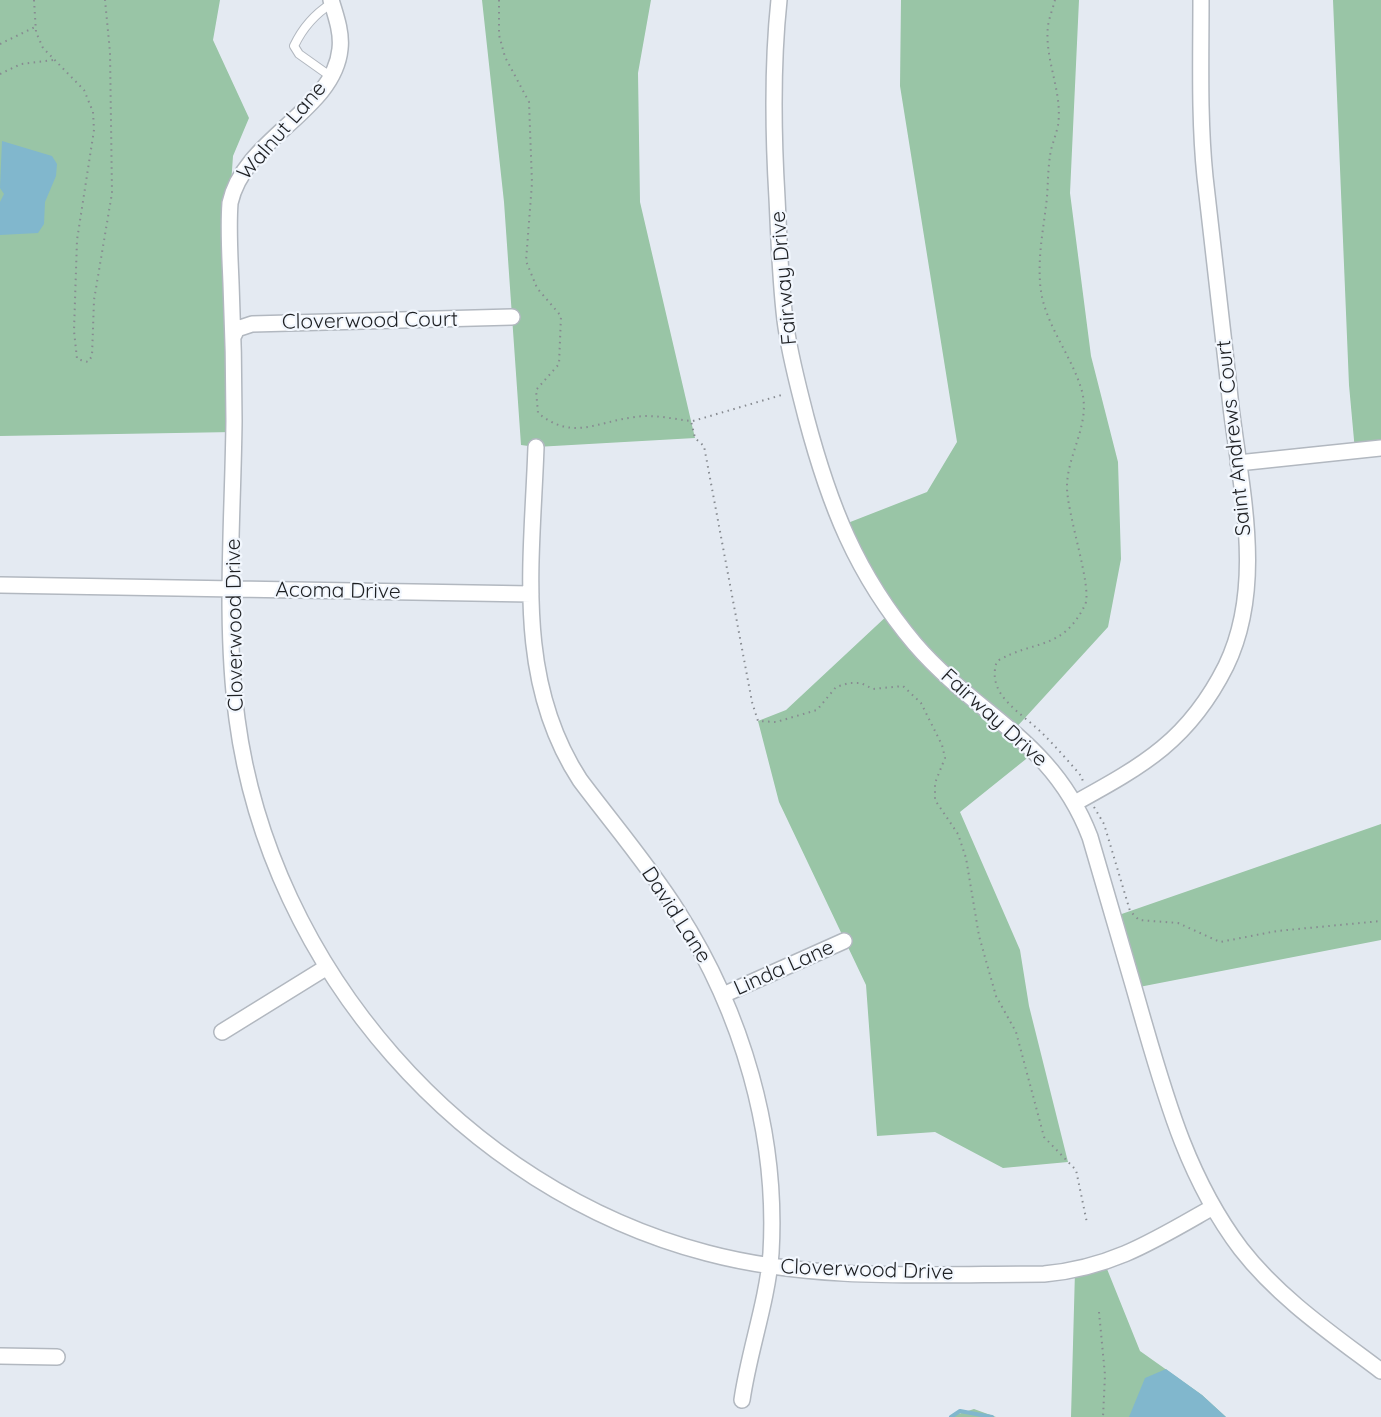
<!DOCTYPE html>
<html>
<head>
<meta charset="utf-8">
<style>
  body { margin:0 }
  canvas { display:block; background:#e4eaf2 }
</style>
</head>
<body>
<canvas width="1381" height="1417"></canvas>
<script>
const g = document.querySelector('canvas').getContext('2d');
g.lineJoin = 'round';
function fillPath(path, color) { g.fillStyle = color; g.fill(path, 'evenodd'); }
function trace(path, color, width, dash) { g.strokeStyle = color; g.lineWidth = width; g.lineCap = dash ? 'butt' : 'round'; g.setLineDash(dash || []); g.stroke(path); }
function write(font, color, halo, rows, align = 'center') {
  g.font = font + ' Quicksand,sans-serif'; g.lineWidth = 4.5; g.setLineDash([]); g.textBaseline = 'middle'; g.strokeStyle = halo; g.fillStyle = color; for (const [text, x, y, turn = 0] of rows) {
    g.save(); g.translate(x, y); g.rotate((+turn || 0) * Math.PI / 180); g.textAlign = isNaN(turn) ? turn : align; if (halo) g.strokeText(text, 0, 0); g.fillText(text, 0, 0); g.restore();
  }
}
const green = new Path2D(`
  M0,0h220l-7,40 36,78 -16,38 -4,57 5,219 -234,4z
  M482,0h169l-13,73 2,129 55,236 -159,9 -15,-2 -17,-243z
  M901,0h178l-9,193 21,163 27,106 3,97 -13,68 -95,104 23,20 -76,61 60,138 9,56 39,156 -65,6 -68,-36 -58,4 -11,-151 -87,-183 -21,-81 28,-11 104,-97 -50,-87 87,-34 30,-50 -57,-356z
  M1333,0h48v448l-26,3 -6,-66z
  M1381,824v116l-247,48 -21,-71z
  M1105,1264l35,87 62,44 24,22h-155l4,-146z
  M974,1409l22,8h-47z`);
const water = new Path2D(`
  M2,141l50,15 5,8 -1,12 -11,26 -1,22 -6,9 -38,2v-33l4,-8 -4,-6z
  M1166,1369l36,26 24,22h-97l16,-39z`);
const stream = new Path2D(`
  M951,1417l9,-6 32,6`);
const path = new Path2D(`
  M34,0l2,32 7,16 41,42 9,22 1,18 -17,110 -3,91 3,28 11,3 4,-6 2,-56 18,-107 -2,-141 -5,-52
  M499,0v35l6,22 24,45 3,81 -6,78 11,27 24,28 -2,48 -23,26 2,23c35,28 57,9 97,4 19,-3 38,2 56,4l4,17 9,8 48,256 6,19 18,1 41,-12 19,-23 13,-4h12l12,6 30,-3 18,17 21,42 3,13 -10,25v17l23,34 8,24 13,78 17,60 20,36 28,105 32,33 11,53
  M1055,0c-2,8 -6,18 -7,26 -4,33 15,66 10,99 -2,11 -7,21 -8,31 -2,13 -2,27 -3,41 -3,29 -9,56 -7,85 2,39 30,70 41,106 11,34 -13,64 -14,97 -1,27 26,103 18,120 -23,46 -49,34 -88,56 -12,35 26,52 47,74 13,13 26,28 38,42l1,6
  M0,44l35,-17
  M0,74l21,-10 32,-4
  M693,421l92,-27
  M1094,807l10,17 26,87 9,9 39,3 42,19 57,-11 104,-10
  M1099,1312l6,63 -2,42`);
const lane = new Path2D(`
  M330,76l-31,-22 -5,-8c8,-17 22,-33 38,-43`);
const street = new Path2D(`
  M331,0c5,16 11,33 9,49 -6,62 -96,89 -110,154 -2,26 0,54 1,80 2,46 3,92 3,138 -1,98 -10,200 3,298 33,249 226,470 470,534 109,29 225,21 337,21 68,-6 111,-34 169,-67
  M779,0c-7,66 -6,131 -2,198 2,40 3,81 8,122 4,33 13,65 21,97 23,87 50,157 109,227 62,72 138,96 175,193 17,59 35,119 52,179 24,83 46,163 99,233 38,49 91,85 140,122
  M233,337l4,-8 15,-5 260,-7
  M536,447c-4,115 -22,232 44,333 33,44 69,86 98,132 64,100 100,222 93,341 -4,50 -22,98 -29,147
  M1238,463l143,-15
  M0,585l531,9
  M1075,803c69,-38 114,-63 151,-137 39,-80 15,-176 5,-259 -8,-77 -18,-154 -26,-230 -6,-59 -4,-118 -4,-177
  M723,995l121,-54
  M222,1032l105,-65
  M0,1356l57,1`);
const streetNames = [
  ["Walnut Lane",282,131,-49],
  ["Fairway Drive",784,278,-95],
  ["Cloverwood Court",370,321,-1],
  ["Saint Andrews Court",1234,438,-96],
  ["Acoma Drive",338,591,1],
  ["Cloverwood Drive",235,625,-91],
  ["Fairway Drive",994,718,42],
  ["David Lane",676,915,57],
  ["Linda Lane",784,968,-24],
  ["Cloverwood Drive",867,1270,2]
];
fillPath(green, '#99c5a6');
fillPath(water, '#81b7cd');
trace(stream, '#81b7cd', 4);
trace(lane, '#b2b8c0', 10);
trace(street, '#b2b8c0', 18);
trace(path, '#878b91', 2, [1.5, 4.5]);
trace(lane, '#fff', 8);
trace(street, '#fff', 15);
write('21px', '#1e2023', '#f2f7fe', streetNames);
</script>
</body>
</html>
